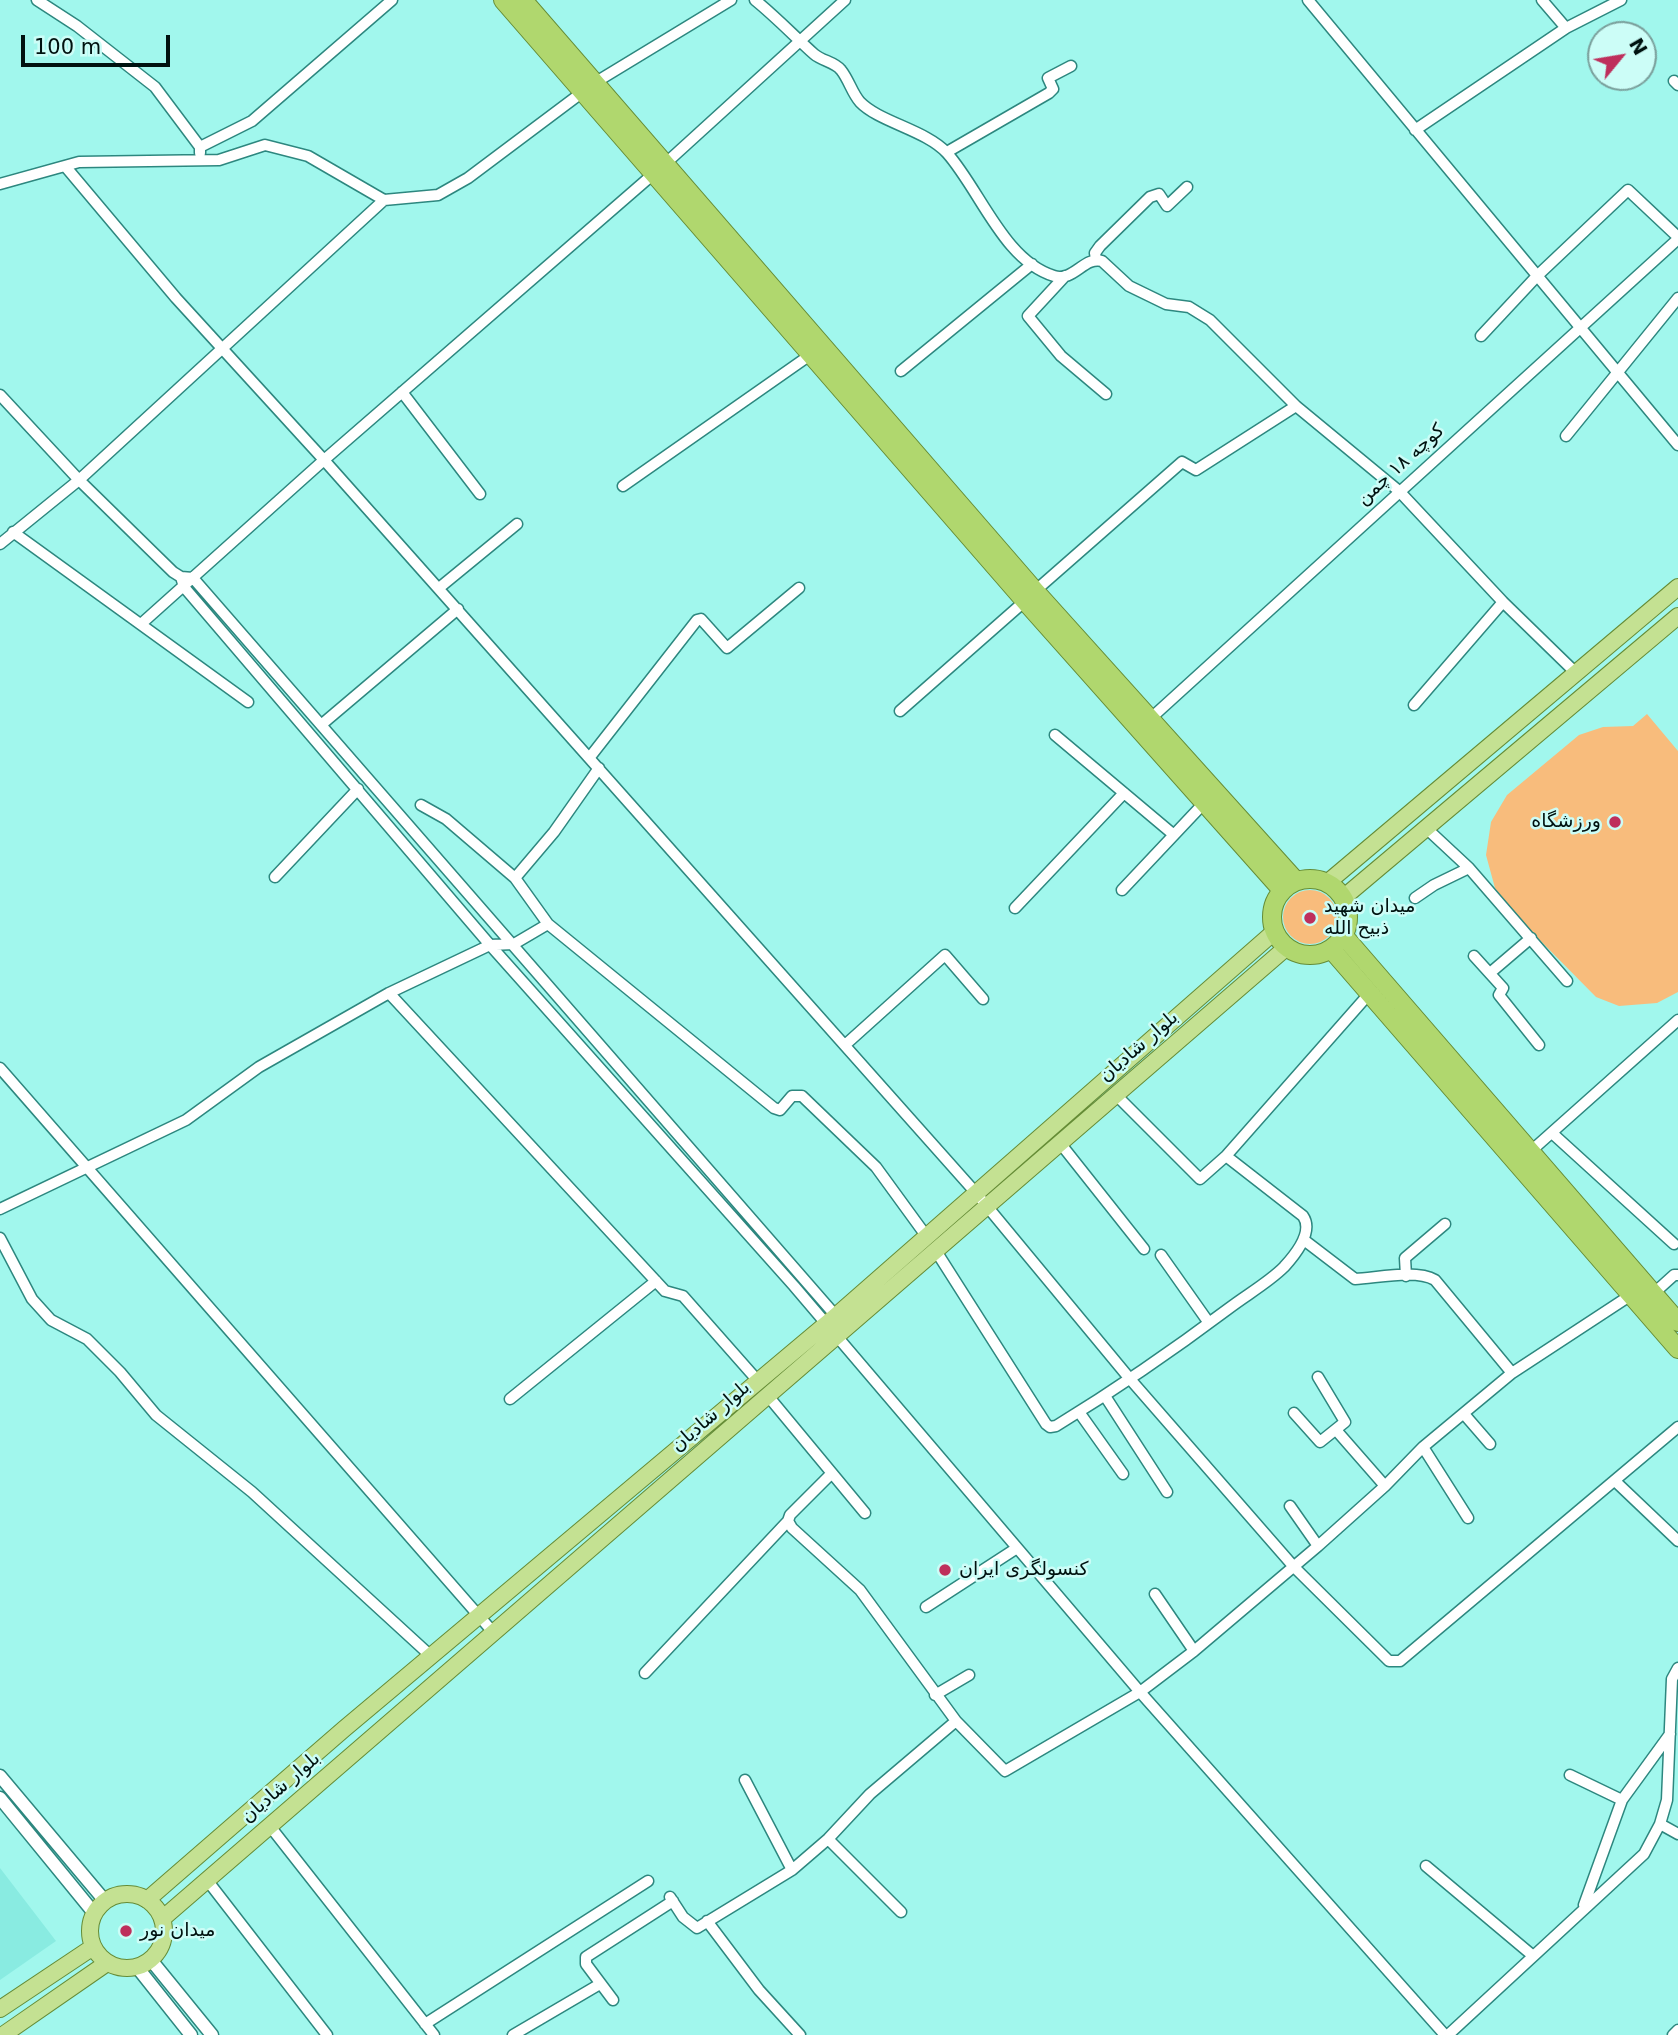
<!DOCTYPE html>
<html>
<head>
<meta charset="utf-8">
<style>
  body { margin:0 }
  #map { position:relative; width:1678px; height:2035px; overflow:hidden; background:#a1f7ed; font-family:"DejaVu Sans",sans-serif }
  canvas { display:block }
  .north { position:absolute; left:1587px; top:21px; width:70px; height:70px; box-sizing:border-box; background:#ccfdf7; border:2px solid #7a9f9b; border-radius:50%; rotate:60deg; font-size:19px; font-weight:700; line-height:28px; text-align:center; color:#001210 }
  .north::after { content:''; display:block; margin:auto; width:24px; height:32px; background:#be2f5c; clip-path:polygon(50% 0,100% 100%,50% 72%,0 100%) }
  .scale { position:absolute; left:21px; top:35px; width:149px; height:32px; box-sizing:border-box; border:4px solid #001210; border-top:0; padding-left:9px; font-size:21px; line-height:24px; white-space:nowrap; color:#001210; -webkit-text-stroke:5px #ccfdf7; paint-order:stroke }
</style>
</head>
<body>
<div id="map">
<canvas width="1678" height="2035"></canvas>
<div class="north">N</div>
<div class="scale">100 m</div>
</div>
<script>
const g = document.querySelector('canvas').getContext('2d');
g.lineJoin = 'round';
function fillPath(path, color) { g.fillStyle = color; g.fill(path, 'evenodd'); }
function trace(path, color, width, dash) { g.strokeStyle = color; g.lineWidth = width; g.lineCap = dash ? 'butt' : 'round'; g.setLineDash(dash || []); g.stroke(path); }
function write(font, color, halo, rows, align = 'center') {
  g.font = font + ' "DejaVu Sans","Noto Naskh Arabic",sans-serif'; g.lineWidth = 5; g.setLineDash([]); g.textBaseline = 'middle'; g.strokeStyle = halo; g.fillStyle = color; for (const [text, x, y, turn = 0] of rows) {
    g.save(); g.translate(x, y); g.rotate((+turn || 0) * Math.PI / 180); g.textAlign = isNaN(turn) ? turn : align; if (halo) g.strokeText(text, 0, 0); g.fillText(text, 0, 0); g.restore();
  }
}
const built = new Path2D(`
  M0,1868l56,73 -56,39z`);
const green = new Path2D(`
  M1647,714l31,37v241l-21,11 -38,3 -23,-9 -81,-82 -20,-27 -9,-33 5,-33 16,-27 72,-60 24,-8 30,-1z
  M1283 917a27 27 0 1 1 54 0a27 27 0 1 1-54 0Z`);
const minor = new Path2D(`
  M37,0l40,26 78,61 45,60v6
  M755,0c21,17 39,36 59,54 8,7 21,8 27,16 8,10 11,23 19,32 19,20 66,28 87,51 33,37 57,108 107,123 20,6 30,-20 48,-15l27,25 37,18 23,3 21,13 86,86 103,85 104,111 74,72
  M1308,0l370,445
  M1542,0l24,28
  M1674,81l4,4
  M1415,130l151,-102 55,-28
  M200,147l52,-26 140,-121
  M947,152l102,-59 4,-4 -5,-11 23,-12
  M65,166l111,132 148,162 652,733 154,186 164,188 95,94h11l278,-234
  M0,184l79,-22 140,-2 46,-15 43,11 76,44 54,-5 30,-17 128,-96 135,-82
  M1096,259l-1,-6 5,-7 50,-49 9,-3 8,12 20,-19
  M1065,276l-37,40 33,40 45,38
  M1481,336l56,-60 91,-86 50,47
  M901,371l131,-107
  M402,392l78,102
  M0,395l79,85 94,92 8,5 12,1 643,738
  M1566,436l112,-138
  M623,486l190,-133
  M13,532l235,170
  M0,544l79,-64 305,-280
  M181,577l3,10 306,358 304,341 346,406 305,343
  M439,588l78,-64
  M1035,591l147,-129 14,8 100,-64
  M141,624l183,-164 342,-297 179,-163
  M1414,705l89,-103
  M900,711l125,-110
  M1150,719l528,-480
  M321,725l137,-116
  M1055,735l119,100
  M590,757l107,-137 4,-1 26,29 72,-60
  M421,805l25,14 69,59
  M1425,827l44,41 98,113
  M275,877l83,-88
  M1122,890l83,-88
  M1415,898l19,-13 35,-17
  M1015,908l109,-115
  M548,924l-33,-46 39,-46 45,-64
  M1474,956l29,32 -4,7 40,50
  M1490,973l41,-35
  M389,993l276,298 18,5 75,85
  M845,1045l100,-90 38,44
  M0,1068l493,564
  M1116,1095l84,84 26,-23
  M1552,1133l122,111
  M1060,1143l84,106
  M1531,1151l147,-131
  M0,1209l186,-89 73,-53 130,-74 101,-48 24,-1 34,-20 226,184 6,2 12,-14h10l74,71 51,70
  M0,1238l32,61 19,21 36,19 33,33 36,43 96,77 180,165
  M1304,1240l51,39c22,-1 61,-10 80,1l77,93
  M936,1251l110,173 4,3 6,-1c59,-36 116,-75 172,-117 18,-14 40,-26 56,-42 11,-12 30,-35 19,-51l-77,-60 142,-161
  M1161,1255l48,68
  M1406,1276l-1,-18 40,-34
  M768,1396l97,117
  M1105,1396l62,96
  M510,1399l146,-118
  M1079,1412l44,62
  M1294,1413l26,29 25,-20 -27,-45
  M1464,1414l26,30
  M1336,1430l49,56
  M1423,1447l45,71
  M832,1473l-42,42 -2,6 4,7 68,62 96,131 49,50 135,-79 54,-41 124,-105 67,-60 38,-39 89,-74 119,-78 22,-1 21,-19h4
  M1615,1481l63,60
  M1290,1506l28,40
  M1155,1594l39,57
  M926,1607l91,-59
  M645,1673l143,-152
  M935,1695l34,-20
  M1570,1775l52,25
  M745,1780l47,90
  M1660,1824l18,10
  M269,1825l165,210
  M828,1839l73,73
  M1426,1866l106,89
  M207,1880l120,155
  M670,1897l13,20 14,11 95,-58 36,-31 42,-45 86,-73
  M1584,1905l38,-105 48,-66
  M707,1921l52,69 41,45
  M613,2000l-27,-36v-7l87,-56
  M425,2024l223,-143
  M513,2035l87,-51
  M1448,2035l196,-181 16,-30 7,-24 5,-121 6,-11
  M1673,2035l5,-5`);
const tertiary = new Path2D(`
  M0,1776l105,125
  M0,1798l94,115
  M151,1960l61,75
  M137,1967l54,68`);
const primary = new Path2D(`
  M1327,883l351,-296
  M1343,898l335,-282
  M90 1931a37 37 0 1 1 74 0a37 37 0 1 1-74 0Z
  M147,1900l197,-171 492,-413 438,-384
  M162,1919l1125,-972
  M0,2009l93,-62
  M3,2035l104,-72`);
const trunk = new Path2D(`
  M503,0l522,601 257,289
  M523,0l512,591 261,290
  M1272 917a38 38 0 1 1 76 0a38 38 0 1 1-76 0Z
  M1343,935l335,387
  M1331,949l347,400`);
const markers = [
  [1615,822,7,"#be2f5c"],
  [1310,918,7,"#be2f5c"],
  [945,1570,7,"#be2f5c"],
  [126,1931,7,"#be2f5c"]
];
const streetNames = [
  ["كوچه ١٨ چمن",1401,465,-42],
  ["بلوار شادیان",1139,1047,-41],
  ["بلوار شادیان",711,1417,-41],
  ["بلوار شادیان",281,1788,-41]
];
const poiNames = [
  ["ورزشگاه",1601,822,"right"],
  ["میدان شهید",1324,907],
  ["ذبیح الله",1324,929],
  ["کنسولگری ایران",959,1570],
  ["میدان نور",140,1931]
];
fillPath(built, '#89ebe1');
fillPath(green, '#f8bc7c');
trace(minor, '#2d877f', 13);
trace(tertiary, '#2d877f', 15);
trace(primary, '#658c36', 18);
trace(trunk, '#658c36', 20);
trace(minor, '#fff', 10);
trace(tertiary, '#fff', 12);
trace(primary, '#c4e192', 16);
trace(trunk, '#b0d76e', 18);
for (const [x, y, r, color] of markers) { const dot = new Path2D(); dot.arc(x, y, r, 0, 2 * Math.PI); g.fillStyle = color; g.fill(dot); trace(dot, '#ccfdf7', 2.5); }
write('19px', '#001210', '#ccfdf7', streetNames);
write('19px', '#001210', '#ccfdf7', poiNames, 'left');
</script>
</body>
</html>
